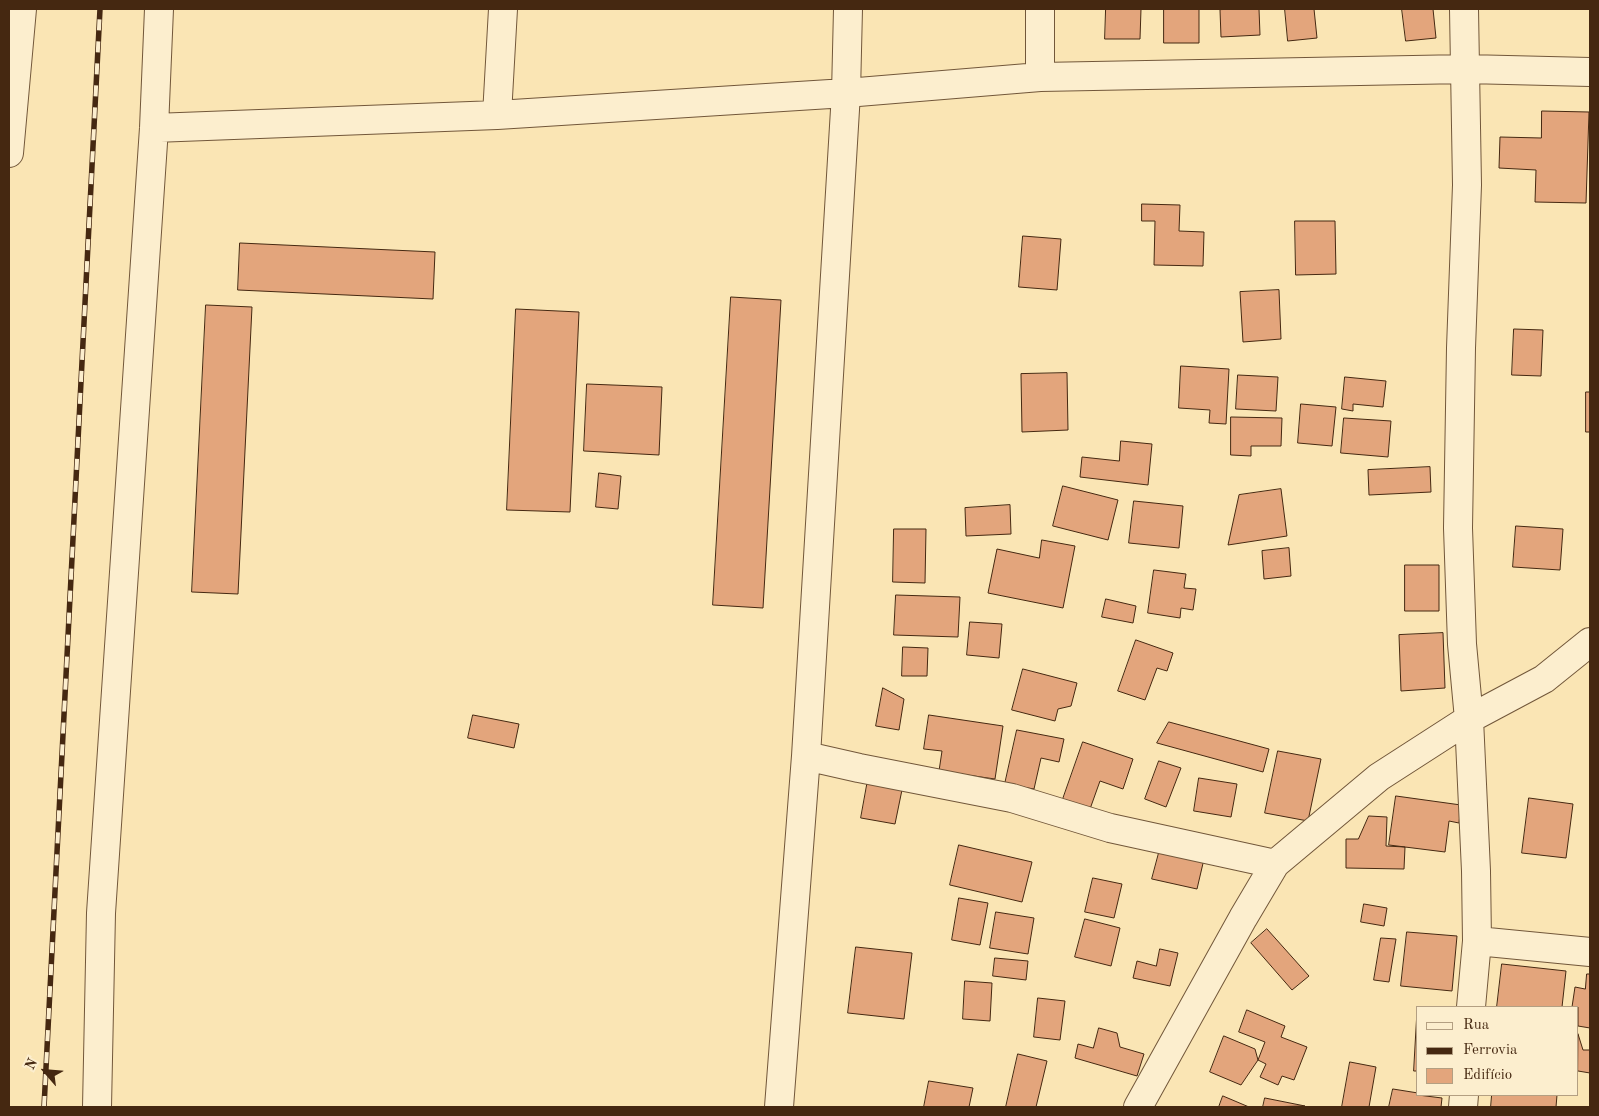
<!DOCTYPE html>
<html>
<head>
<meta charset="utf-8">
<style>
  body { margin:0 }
  #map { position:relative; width:1599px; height:1116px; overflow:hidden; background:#fae5b4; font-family:"Old Standard TT",serif }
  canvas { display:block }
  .frame { position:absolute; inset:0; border:10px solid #452811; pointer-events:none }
  .legend { position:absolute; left:1416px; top:1006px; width:162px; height:90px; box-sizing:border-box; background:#fceece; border:1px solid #b39f82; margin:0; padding:6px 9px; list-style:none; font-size:15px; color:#452811 }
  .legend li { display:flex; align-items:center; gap:10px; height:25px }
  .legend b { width:25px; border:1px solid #b39f82 }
  .north { position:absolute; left:20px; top:1046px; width:50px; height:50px; -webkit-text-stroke:4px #fceece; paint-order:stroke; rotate:297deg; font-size:14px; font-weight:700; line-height:20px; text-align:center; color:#452811 }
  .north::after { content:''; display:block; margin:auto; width:18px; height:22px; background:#452811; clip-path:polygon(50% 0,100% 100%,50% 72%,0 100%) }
</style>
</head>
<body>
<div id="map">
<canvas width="1599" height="1116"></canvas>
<div class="frame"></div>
<ul class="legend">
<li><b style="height:6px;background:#fceece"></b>Rua</li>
<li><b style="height:6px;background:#452811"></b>Ferrovia</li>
<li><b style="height:14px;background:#e3a57c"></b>Edifício</li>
</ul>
<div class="north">N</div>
</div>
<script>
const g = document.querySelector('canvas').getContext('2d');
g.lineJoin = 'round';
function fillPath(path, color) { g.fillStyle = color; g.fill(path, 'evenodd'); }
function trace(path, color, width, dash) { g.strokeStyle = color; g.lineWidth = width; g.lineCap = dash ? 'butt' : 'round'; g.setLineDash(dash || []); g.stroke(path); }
const building = new Path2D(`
  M1106,9h35l-1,30h-35z
  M1164,9h35v34h-35z
  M1259,9l1,26 -39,2 -1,-27z
  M1285,9h29l3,29 -29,3z
  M1402,9h31l3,29 -30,3z
  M1542,111l47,1 -3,91 -51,-1 1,-32 -37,-2 1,-31 41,1z
  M1142,204l38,1 -1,26 25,1 -1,34 -49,-1 1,-44h-13z
  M1295,221h40l1,53 -40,1z
  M1023,236l38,3 -4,51 -38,-3z
  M240,243l195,9 -2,47 -195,-9z
  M1279,290l2,49 -38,3 -3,-50z
  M731,297l50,3 -18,308 -50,-3z
  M206,305l46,2 -14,287 -46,-2z
  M516,309l63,3 -9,200 -63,-2z
  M1514,329l29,1 -2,46 -29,-1z
  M1181,366l48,3 -3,55 -17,-1 1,-13 -31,-2z
  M1067,373l1,57 -46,2 -1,-58z
  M1238,375l40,2 -2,34 -40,-2z
  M1345,377l41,4 -3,26 -30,-3v7l-11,-2z
  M587,384l75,3 -3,68 -75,-4z
  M1586,392h4v40h-4z
  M1301,404l35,3 -4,39 -34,-3z
  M1231,417l51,1 -1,28h-30v10l-20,-1z
  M1344,418l47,3 -3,36 -47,-4z
  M1121,441l31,3 -4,41 -68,-8 2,-20 37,4z
  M1430,467l1,25 -62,3 -1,-25z
  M599,473l22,3 -3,33 -22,-2z
  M1063,486l55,14 -10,40 -55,-14z
  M1281,489l6,47 -59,9 11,-50z
  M1134,501l49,5 -4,42 -50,-5z
  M1010,505l1,29 -45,2 -1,-28z
  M1516,526l47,3 -3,41 -47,-3z
  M894,529h32l-1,54 -32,-1z
  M1042,540l33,6 -12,62 -75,-15 9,-44 42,9z
  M1289,548l2,28 -27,3 -2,-28z
  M1405,565h34v46h-34z
  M1154,570l32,4 -2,14 12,1 -3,21 -12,-2 -1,10 -32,-5z
  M896,595l64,2 -2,40 -64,-2z
  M1106,599l30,7 -3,17 -31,-6z
  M970,622l32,2 -3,34 -32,-3z
  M1443,633l2,55 -44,3 -2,-56z
  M1136,640l37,13 -6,18 -10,-3 -12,32 -27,-9z
  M903,647l25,1 -1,28h-25z
  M1023,669l54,14 -6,23 -13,3 -3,12 -43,-11z
  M883,688l21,11 -5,31 -23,-4z
  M473,715l46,9 -5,24 -46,-10z
  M929,715l74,11 -8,53 -56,-8 3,-20 -18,-2z
  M1169,722l100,27 -6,23 -106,-29z
  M1017,730l47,9 -5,23 -18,-4 -7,31 -29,-5z
  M1083,742l50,17 -10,30 -23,-8 -10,28 -27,-10z
  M1278,751l43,8 -13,62 -43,-8z
  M1159,761l22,7 -15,39 -21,-8z
  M869,774l35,6 -9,44 -34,-6z
  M1199,778l38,6 -6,33 -37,-6z
  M1396,796l65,9 -2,18 -10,-2 -4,31 -56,-7z
  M1529,798l44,6 -7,54 -44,-5z
  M1369,816l18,1 -1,29 19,1 -1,22 -58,-1v-29h12z
  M959,845l73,17 -10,40 -72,-17z
  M1160,849l44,10 -7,30 -45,-10z
  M1093,878l29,6 -8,34 -29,-6z
  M959,898l29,5 -8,42 -28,-5z
  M1364,904l23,4 -3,18 -23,-4z
  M996,912l38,6 -6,36 -38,-6z
  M1085,919l35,9 -9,38 -36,-9z
  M1267,929l42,47 -17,14 -41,-47z
  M1407,932l50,4 -5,55 -51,-5z
  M1381,938l15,1 -7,43 -15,-2z
  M856,947l56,6 -8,66 -56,-6z
  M1160,949l18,4 -8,33 -37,-8 4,-17 19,5z
  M995,958l33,3 -2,19 -33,-4z
  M1502,964l64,7 -4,36h-65z
  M1587,974h3v54l-12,-2v-19h-6l3,-20 10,2z
  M965,981l27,2 -2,38 -27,-2z
  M1038,998l27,3 -5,39 -26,-3z
  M1247,1010l38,16 -4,11 26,10 -13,33 -12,-4 -4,9 -18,-8 6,-13 -8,-4 7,-18 -26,-10z
  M1417,1016l1,1v54h-4z
  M1099,1028l18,5 3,14 24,7 -7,22 -62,-18 3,-14 15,4z
  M1578,1034l5,16h7v23l-12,-2z
  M1224,1036l31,13 3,11 -17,25 -31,-13z
  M1018,1054l29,7 -11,46h-30z
  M1350,1062l26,5 -7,40h-27z
  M929,1081l44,7 -4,19h-45z
  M1393,1089l25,4v2l24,3 -1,9h-52z
  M1492,1095h65l-1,12h-65z
  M1223,1096l26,11h-30z
  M1265,1098l40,8 -42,1z`);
const minor = new Path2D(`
  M1464,9l3,176 -6,163 -3,180 4,116 7,75 7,152 1,70 -6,66
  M1040,77v-68
  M497,115l6,-106
  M154,128l343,-13 349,-22 194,-16 426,-8 124,3
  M9,153l13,-144
  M806,756l53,12 153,30 98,30 165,36
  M1477,941l113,11
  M97,1107l4,-194 53,-785 5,-119
  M779,1107l27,-351 40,-663 2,-84
  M1138,1107l105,-189 32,-54 104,-87 90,-58 75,-40 46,-37
  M1463,1107l1,-12`);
const rail = new Path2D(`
  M44,1107l56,-1098`);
fillPath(building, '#e3a57c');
trace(building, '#452811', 1);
trace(minor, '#72573a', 30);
trace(minor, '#fceece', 28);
trace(rail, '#452811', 5.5);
trace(rail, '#fceece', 4, [11]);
</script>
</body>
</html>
